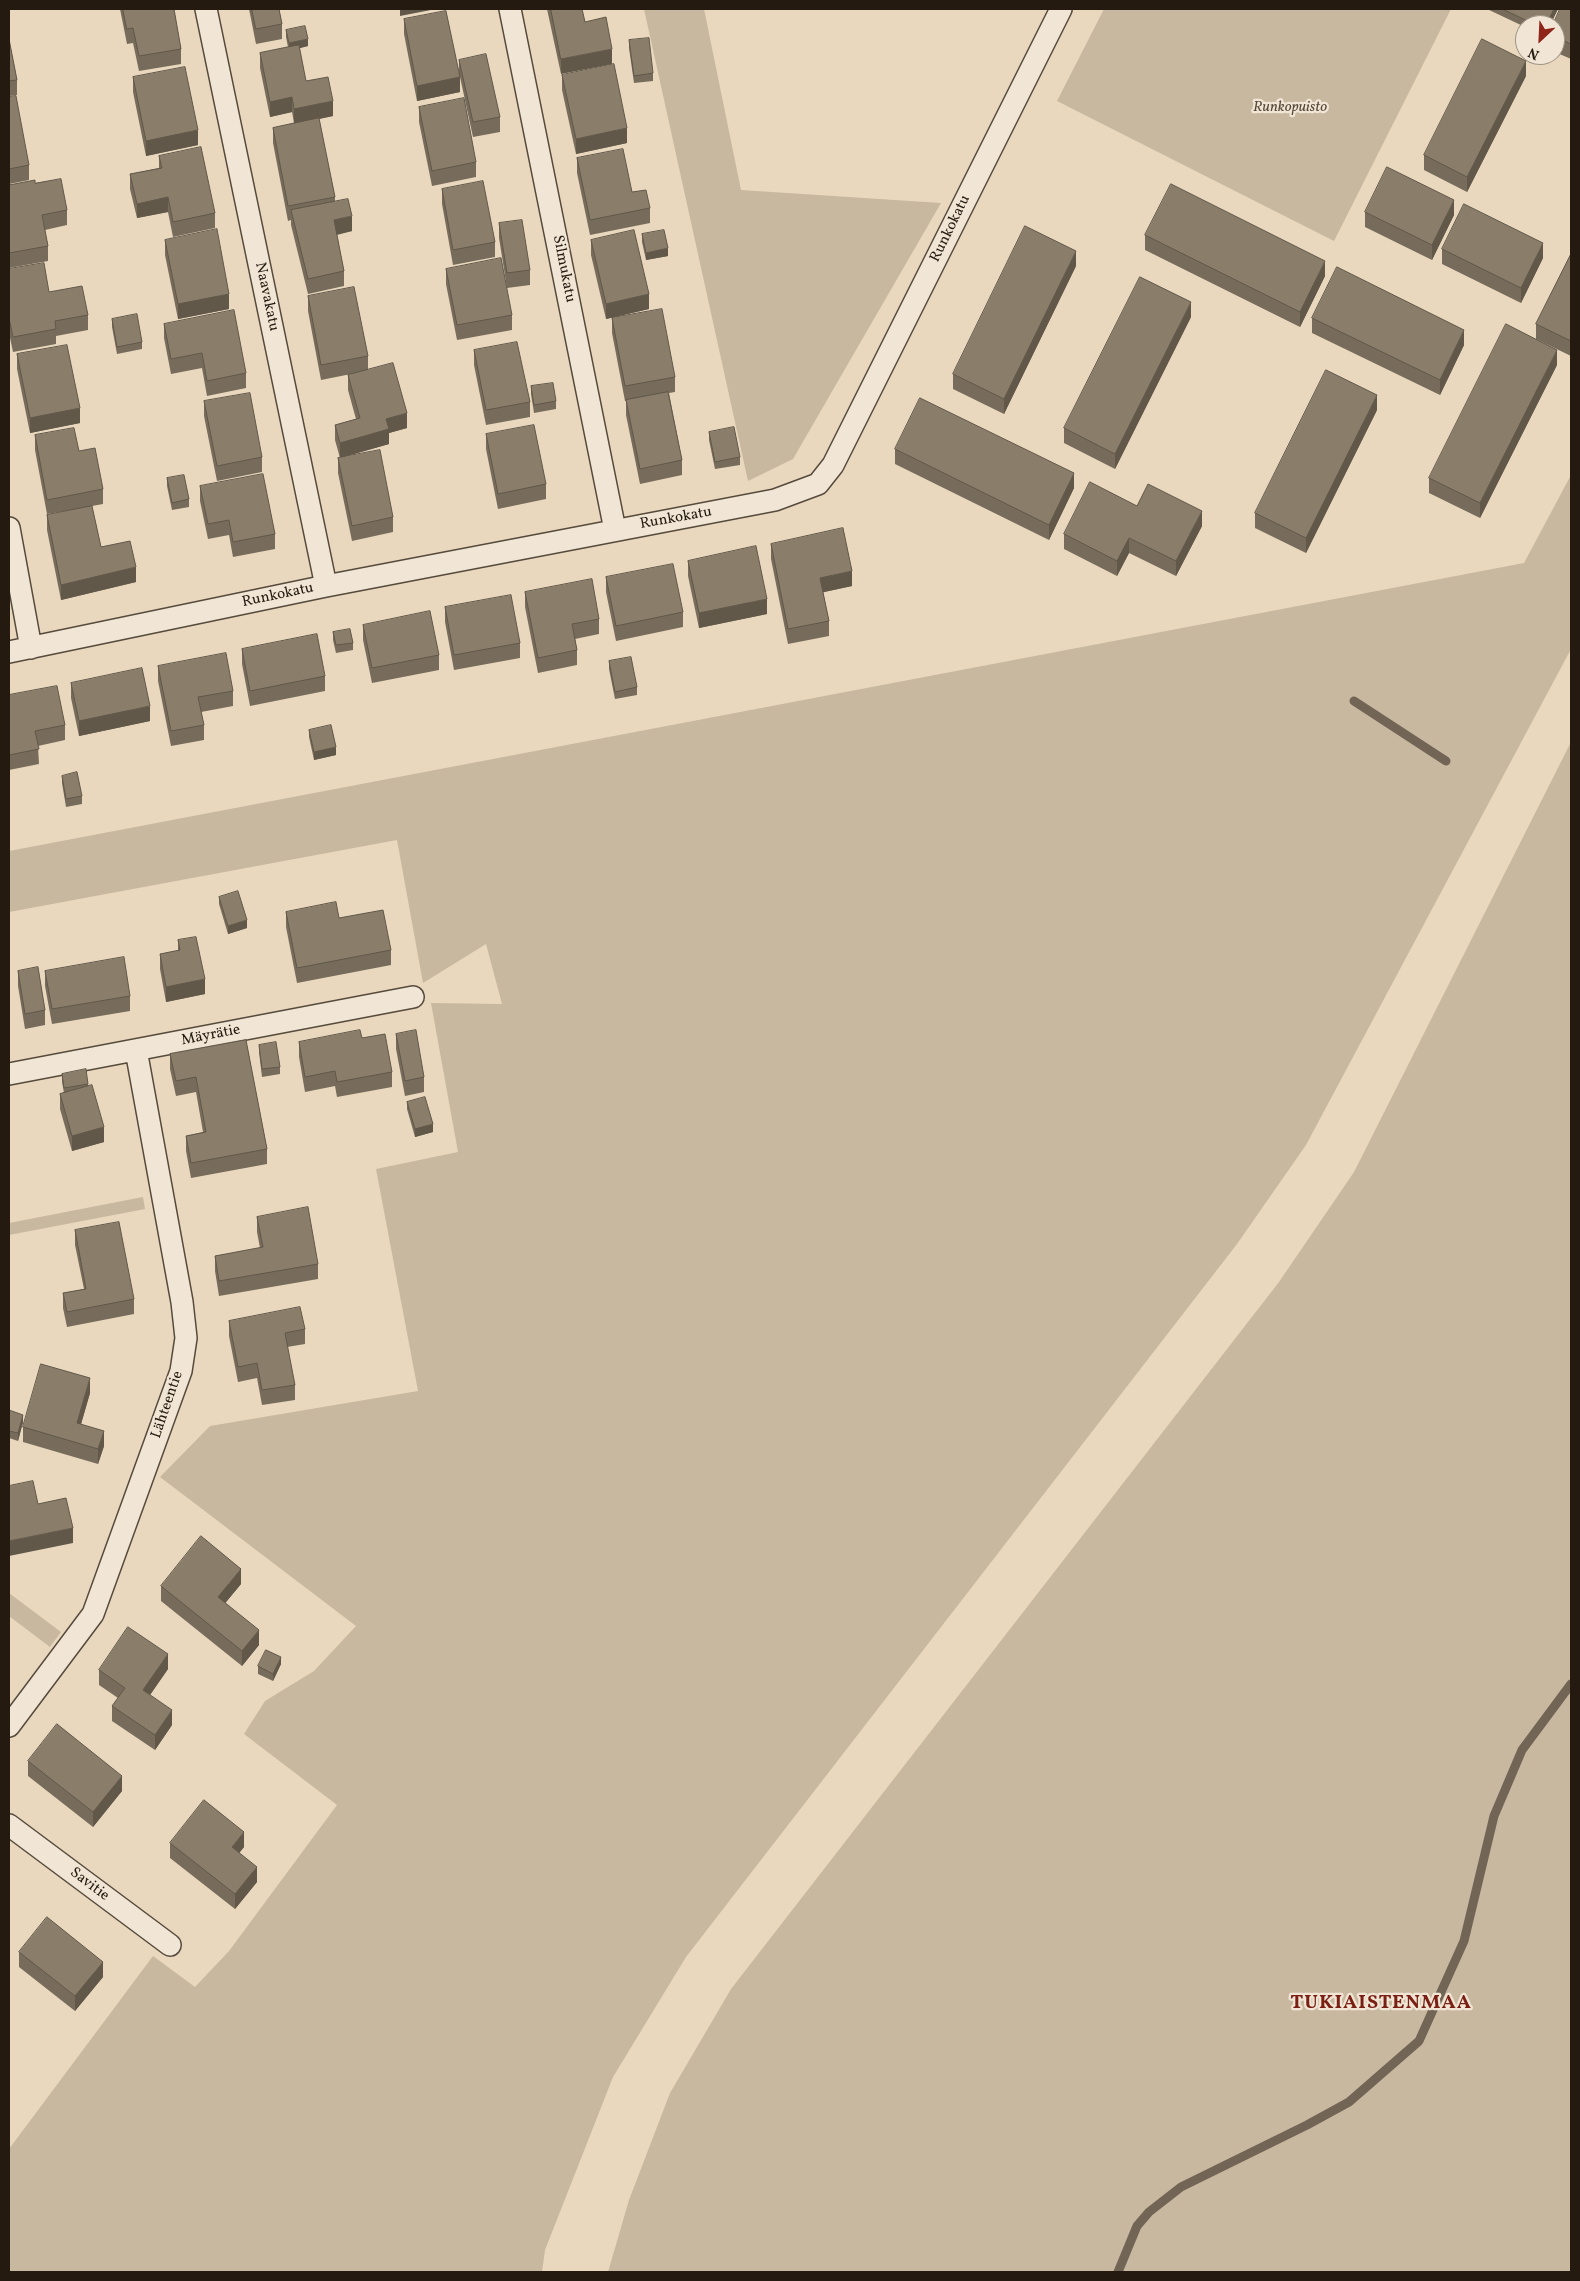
<!DOCTYPE html>
<html>
<head>
<meta charset="utf-8">
<style>
  body { margin:0 }
  #map { position:relative; width:1580px; height:2281px; overflow:hidden; background:#e9d8be; font-family:Vollkorn,serif }
  canvas { display:block }
  .frame { position:absolute; inset:0; border:10px solid #241a10; pointer-events:none }
  .north { position:absolute; left:1515px; top:15px; width:50px; height:50px; box-sizing:border-box; background:#f1e6d5; border:1px solid #9f9486; border-radius:50%; rotate:205deg; font-size:14px; font-weight:700; line-height:20px; text-align:center; color:#241a10 }
  .north::after { content:''; display:block; margin:auto; width:18px; height:22px; background:#8f2418; clip-path:polygon(50% 0,100% 100%,50% 72%,0 100%) }
</style>
</head>
<body>
<div id="map">
<canvas width="1580" height="2281"></canvas>
<div class="frame"></div>
<div class="north">N</div>
</div>
<script>
const g = document.querySelector('canvas').getContext('2d');
g.lineJoin = 'round';
function fillPath(path, color) { g.fillStyle = color; g.fill(path, 'evenodd'); }
function trace(path, color, width, dash) { g.strokeStyle = color; g.lineWidth = width; g.lineCap = dash ? 'butt' : 'round'; g.setLineDash(dash || []); g.stroke(path); }
function write(font, color, halo, rows, align = 'center') {
  g.font = font + ' Vollkorn,serif'; g.lineWidth = 4.5; g.setLineDash([]); g.textBaseline = 'middle'; g.strokeStyle = halo; g.fillStyle = color; for (const [text, x, y, turn = 0] of rows) {
    g.save(); g.translate(x, y); g.rotate((+turn || 0) * Math.PI / 180); g.textAlign = isNaN(turn) ? turn : align; if (halo) g.strokeText(text, 0, 0); g.fillText(text, 0, 0); g.restore();
  }
}
const green = new Path2D(`
  M644,9h60l37,181 200,13 -148,256 -45,22z
  M1104,9h347l-117,232 -277,-140z
  M1571,475v174l-265,496 -69,99 -551,713 -73,120 -68,173 -3,22h-533v-123l144,-193 42,31 34,-36 108,-146 -93,-71 21,-33 49,-30 42,-45 -196,-149 50,-51 208,-35 -42,-222 82,-17 -27,-149 71,1 -16,-60 -63,39 -26,-143 -388,72v-61l1515,-288z
  M1571,742v1530h-963l21,-72 41,-107 61,-104 548,-707 75,-110z
  M143,1197l2,12 -136,26v-12z
  M9,1593l52,39 -11,15 -41,-31z`);
const stream = new Path2D(`
  M1354,701l92,60
  M1118,2272l19,-46 12,-14 32,-25 126,-62 42,-23 70,-61 45,-100 30,-125 28,-66 49,-66`);
const minor = new Path2D(`
  M206,9l120,577
  M510,9l105,521
  M9,528l22,120
  M9,652l317,-66 449,-86 43,-16 15,-19 228,-456
  M9,1074l404,-77
  M9,1726l84,-112 88,-243 5,-33 -4,-36 -46,-252
  M9,1825l161,120`);
const wall = new Path2D(`
  M120,9h54l7,40v15l-42,7 -6,-28 -6,1z
  M249,9h30l3,15v15l-26,5z
  M547,9h35l3,13 -24,52z
  M1487,9h71l-8,16h-25v2z
  M1571,9v50l-16,-7v-27z
  M404,19l55,55v-14l41,57v15l-27,5 -13,-60v15l-43,9 -13,-67z
  M286,30l22,16 -9,2 7,33 27,35 -14,3 16,78v5l17,29 -15,4 7,36v15l-36,8 -17,-69v-5l-3,1 -15,-78v-15l21,-5 -2,-11 -22,5 -10,-49v-15l28,-6 -2,-10z
  M9,39l8,41v15l-8,1z
  M629,40l24,33v8l-19,2 -5,-35z
  M562,75l65,68 -51,11 -14,-64z
  M1526,76l-59,116 -43,-22v-15z
  M133,77l65,68 -52,11 -13,-64z
  M9,97l20,68v15l-20,4z
  M419,107l57,55v15l-44,9 -13,-64z
  M159,156l56,57v15l-42,9 -5,-25 -31,6 -7,-29v-15l29,-6z
  M577,158l55,34 18,16v15l-60,12 -13,-62z
  M35,183l32,27v15l-22,5 3,16v15l-39,7v-83z
  M442,189l53,53v15l-42,8 -11,-61z
  M1365,212l89,3 -22,45 -67,-33z
  M499,223l31,47v15l-23,3 -8,-50z
  M642,234l26,22 -22,4 -4,-18z
  M1145,235l180,41 -25,51 -155,-77z
  M165,240l64,69 -51,10 -13,-64z
  M591,240l58,69 -43,10 -15,-64z
  M1442,249l101,9 -22,45 -79,-39z
  M1571,254v102l-35,-17v-15z
  M1076,266l-72,148 -51,-25v-15z
  M9,269l79,46v15l-32,6v8l-43,8 -4,-19z
  M446,269l66,46v15l-55,10 -11,-56z
  M308,296l60,60v14l39,58 -18,5v11l-49,14 -5,-18v-15l21,-6 -8,-29v-15l8,-2 -35,7 -13,-69z
  M1191,317l-76,152 -51,-26v-15z
  M612,318l63,59v15l-6,1 13,67v15l-42,9 -14,-69v-14h-1l-13,-68z
  M1312,318l152,27 -24,50 -128,-62z
  M112,319l30,23v7l-25,5 -5,-27z
  M164,324l82,49v15l-39,8 -5,-28 -31,6 -7,-36z
  M474,350l56,52v15l-44,8 -12,-60z
  M17,354l63,69 -50,10 -13,-64z
  M1557,365l-77,153 -51,-25v-15z
  M531,386l25,15v8l-22,4 -3,-19z
  M204,401l58,56v15l-45,9 -13,-65z
  M1377,410l-71,143 -51,-25v-15z
  M709,432l31,25v8l-25,4 -6,-29z
  M486,434l60,50v15l-48,10 -12,-60z
  M35,435l44,16 24,38v15l-11,2 9,41 35,35 -75,18 -14,-70v-15l30,-6 -30,5 -12,-64z
  M895,449l179,39 -25,52 -154,-76z
  M338,458l55,59v15l-41,9 -14,-68z
  M167,478l22,21v8l-17,3 -5,-24z
  M200,486l75,48v15l-42,8 -4,-22 -21,4 -8,-38z
  M1137,506l65,20 -26,50 -47,-23 -12,23 -53,-27v-15z
  M771,544l81,42 -29,6 6,29v15l-41,8 -17,-85z
  M688,561l79,53 -68,14 -11,-52z
  M606,577l77,35v15l-67,14 -10,-49z
  M525,592l74,27v15l-24,5 2,11v15l-39,8 -13,-66z
  M445,607l75,36v15l-66,12 -9,-48z
  M363,625l76,30v15l-67,13 -9,-43z
  M333,632l20,11v7l-17,3 -3,-13z
  M242,649l83,27v15l-75,15 -8,-42z
  M609,661l28,26v8l-22,4 -6,-30z
  M158,666l75,25v15l-32,6 3,13v15l-33,6 -13,-65z
  M71,683l79,38 -71,15 -8,-38z
  M9,695l56,30v15l-27,6 1,18 -30,6z
  M309,730l27,25 -22,5 -5,-23z
  M62,776l20,20v8l-16,3 -4,-24z
  M219,897l28,31 -19,6 -9,-30z
  M286,912l53,6 52,32v15l-94,18 -11,-56z
  M178,940l27,54 -39,8 -6,-33v-15l18,-3z
  M18,971l27,39v15l-20,4 -7,-43z
  M45,971l85,25v15l-78,13 -7,-38z
  M396,1034l28,43v15l-19,4 -9,-47z
  M362,1038l30,34v15l-55,10 -2,-11 -30,6 -6,-35v-15z
  M246,1040l21,109v15l-76,14 -5,-27v-15l17,-4 -7,-40 -20,4 -6,-27v-15z
  M259,1045l21,22v7l-18,3 -3,-25z
  M62,1074l26,10 16,58 -32,9 -12,-42v-15l4,-1 -2,-11z
  M407,1102l26,30 -18,5 -8,-28z
  M257,1217l61,47v15l-99,17 -4,-25v-15l45,-8 -3,-16z
  M75,1230l59,69v15l-67,13 -4,-19v-15l21,-4 -9,-44z
  M229,1321l76,8v15l-18,3 8,38v15l-33,5 -5,-27 -19,4 -9,-46z
  M90,1393l-9,31 23,22 -6,18 -75,-22v-15z
  M9,1410l14,12 -5,19 -9,-3z
  M241,1584l-16,19 34,42 -17,21 -81,-65v-15z
  M281,1664l-8,17 -15,-7v-8z
  M168,1669l-18,26 22,30 -17,25 -43,-29v-15l6,-8 -19,-13v-15z
  M28,1761l94,30 -29,36 -65,-51z
  M170,1843l74,4 -5,6 18,29 -22,27 -65,-51z
  M19,1952l84,25 -28,34 -56,-44z`);
const shadedWall = new Path2D(`
  M400,9h36l-36,7z
  M1554,9h4l-8,16h-4z
  M308,39v7l-19,5v-8z
  M612,49v15l-51,10v-15z
  M1526,61v15l-59,116v-15z
  M460,77v15l-43,9v-15z
  M292,97v15l-22,5v-15z
  M333,101v15l-39,8v-15z
  M627,128v15l-51,11v-15z
  M198,130v15l-52,11v-15z
  M168,197v15l-31,6v-14z
  M1454,200v15l-22,45v-15z
  M352,216v15l-18,4v-15z
  M1543,243v15l-22,45v-15z
  M668,248v8l-22,4v-7z
  M1076,251v15l-72,148v-15z
  M1325,261v15l-25,51v-15z
  M229,294v15l-51,10v-15z
  M649,294v15l-43,10v-15z
  M1191,302v15l-76,152v-15z
  M1464,330v15l-24,50v-15z
  M1557,350v15l-77,153v-15z
  M1377,395v15l-71,143v-15z
  M80,408v15l-50,10v-15z
  M407,413v15l-18,5v11l-49,14v-15l46,-24z
  M1074,473v15l-25,52v-15z
  M1202,511v15l-26,50v-15z
  M1129,538v15l-12,23v-15z
  M136,567v15l-75,18v-15z
  M852,571v15l-32,7v-15z
  M767,599v15l-68,14v-15z
  M150,706v15l-71,15v-15z
  M336,747v8l-22,5v-8z
  M247,920v8l-19,6v-8z
  M205,979v15l-39,8v-15z
  M433,1124v8l-18,5v-8z
  M104,1127v15l-32,9v-15z
  M90,1378v15l-13,45v-15z
  M23,1415v7l-5,19v-8z
  M104,1431v15l-6,18v-15z
  M73,1528v15l-64,13v-15z
  M241,1569v15l-23,28v-15z
  M259,1630v15l-17,21v-15z
  M168,1654v15l-25,36v-15z
  M281,1657v7l-8,17v-7z
  M172,1710v15l-17,25v-15z
  M122,1776v15l-29,36v-15z
  M244,1832v15l-12,15v-15z
  M257,1867v15l-22,27v-15z
  M103,1962v15l-28,34v-15z`);
const building = new Path2D(`
  M123,9h51l7,40 -42,7 -6,-28 -6,1z
  M252,9h27l3,15 -26,5z
  M551,9h31l3,13 21,-5 6,32 -51,10z
  M1503,9h51l-8,16h-10z
  M1560,9h11v35l-16,-7v-12h-2z
  M446,11l14,66 -43,9 -13,-67z
  M305,26l3,13 -19,4 -3,-13z
  M649,38l4,35 -19,3 -5,-36z
  M9,39l8,41 -8,1z
  M1482,39l44,22 -59,116 -43,-22z
  M299,45l7,36 22,-4 5,24 -39,8 -2,-12 -22,5 -10,-49z
  M486,54l14,63 -27,5 -14,-62z
  M614,64l13,64 -51,11 -14,-64z
  M185,67l13,63 -52,11 -13,-64z
  M16,96l13,69 -20,4v-72z
  M464,98l12,64 -44,9 -13,-64z
  M319,118l16,79 -47,9 -15,-78z
  M201,147l14,66 -42,9 -5,-25 -31,7 -7,-30 32,-6 -3,-12z
  M623,149l9,43 14,-2 4,18 -60,12 -13,-62z
  M1387,167l67,33 -22,45 -67,-33z
  M61,179l6,31 -25,5 6,31 -39,7v-68l26,-5v3z
  M483,181l12,61 -42,8 -11,-61z
  M1171,184l154,77 -25,51 -155,-77z
  M348,199l4,17 -18,4 10,51 -36,8 -17,-69z
  M1464,204l79,39 -22,45 -79,-39z
  M522,220l8,50 -23,3 -8,-50z
  M1025,226l51,25 -72,148 -51,-25z
  M217,229l12,65 -51,10 -13,-64z
  M634,230l15,64 -43,10 -15,-64z
  M664,230l4,18 -22,5 -4,-19z
  M1571,254v87l-35,-17z
  M501,258l11,57 -55,10 -11,-56z
  M44,263l5,29 33,-6 6,29 -33,6 1,8 -43,8 -4,-19v-49z
  M1337,267l127,63 -24,50 -128,-62z
  M1140,277l51,25 -76,152 -51,-26z
  M354,287l14,69 -47,9 -13,-69z
  M662,309l13,68 -50,9 -13,-68z
  M234,310l12,63 -39,8 -5,-28 -31,6 -7,-35z
  M137,314l5,28 -25,5 -5,-28z
  M1506,324l51,26 -77,153 -51,-25z
  M517,342l13,60 -44,8 -12,-60z
  M67,345l13,63 -50,10 -13,-64z
  M393,363l14,50 -21,6 3,10 -49,14 -5,-18 25,-7 -12,-43z
  M1326,370l51,25 -71,143 -51,-25z
  M553,383l3,18 -22,4 -3,-19z
  M668,392l14,68 -42,9 -14,-69z
  M250,393l12,64 -45,9 -13,-65z
  M920,398l154,75 -25,52 -154,-76z
  M534,425l12,59 -48,10 -12,-60z
  M734,427l6,30 -25,5 -6,-30z
  M74,428l5,23 16,-3 8,41 -56,11 -12,-65z
  M380,450l13,67 -41,9 -14,-68z
  M263,474l12,60 -42,8 -4,-22 -21,4 -8,-38z
  M184,475l5,24 -17,4 -5,-25z
  M1090,482l47,24 11,-22 54,27 -26,50 -47,-23 -12,23 -53,-27z
  M92,506l9,41 29,-6 6,26 -75,18 -14,-70z
  M843,528l9,43 -32,7 9,43 -41,8 -17,-85z
  M756,546l11,53 -68,14 -11,-52z
  M673,564l10,48 -67,14 -10,-49z
  M592,579l7,40 -27,5 5,26 -39,8 -13,-66z
  M511,595l9,48 -66,12 -9,-48z
  M430,611l9,44 -67,13 -9,-43z
  M350,629l3,14 -17,2 -3,-13z
  M317,634l8,42 -75,15 -8,-42z
  M226,653l7,38 -35,6 6,28 -33,6 -13,-65z
  M631,657l6,30 -22,5 -6,-31z
  M142,668l8,38 -71,15 -8,-38z
  M57,686l8,39 -30,6 4,18 -30,6v-60z
  M331,725l5,22 -22,5 -5,-22z
  M77,772l5,24 -16,3 -4,-23z
  M238,891l9,29 -19,6 -9,-29z
  M336,902l3,16 44,-8 8,40 -94,18 -11,-56z
  M196,937l9,42 -39,8 -6,-33 20,-4 -2,-10z
  M124,957l6,39 -78,13 -7,-38z
  M38,967l7,43 -20,4 -7,-43z
  M360,1030l2,8 23,-4 7,38 -55,10 -2,-11 -30,6 -6,-35z
  M416,1030l8,47 -19,4 -9,-47z
  M246,1040l21,109 -76,14 -5,-27 20,-4 -10,-55 -20,4 -6,-27z
  M276,1042l4,25 -18,2 -3,-24z
  M86,1069l2,15 -24,4 -2,-14z
  M92,1085l12,42 -32,9 -12,-42z
  M425,1097l8,27 -18,5 -8,-27z
  M308,1207l10,57 -99,17 -4,-25 48,-9 -6,-30z
  M119,1222l15,77 -67,13 -4,-19 23,-4 -11,-59z
  M300,1307l5,22 -20,4 10,52 -33,5 -5,-27 -19,4 -9,-46z
  M41,1364l49,14 -13,45 27,8 -6,18 -75,-22z
  M9,1410l14,5 -5,18 -9,-2z
  M33,1481l5,23 28,-6 7,30 -64,13v-55z
  M201,1536l40,33 -23,28 41,33 -17,21 -81,-65z
  M128,1627l40,27 -25,36 29,20 -17,25 -43,-29 13,-18 -26,-18z
  M266,1650l15,7 -8,17 -15,-8z
  M57,1724l65,52 -29,36 -65,-51z
  M204,1800l40,32 -12,15 25,20 -22,27 -65,-51z
  M47,1917l56,45 -28,34 -56,-44z`);
const parkNames = [
  ["Runkopuisto",1290,108]
];
const streetNames = [
  ["Runkokatu",951,229,-64],
  ["Silmukatu",563,269,79],
  ["Naavakatu",266,297,78],
  ["Runkokatu",676,519,-10],
  ["Runkokatu",278,596,-12],
  ["Mäyrätie",211,1036,-11],
  ["Lähteentie",168,1405,-71],
  ["Savitie",89,1885,37]
];
const districtNames = [
  ["TUKIAISTENMAA",1381,2004]
];
fillPath(green, '#c8b8a0');
trace(stream, '#726555', 9);
trace(minor, '#554a3c', 24);
trace(minor, '#f1e6d5', 21);
fillPath(wall, '#776c5b');
fillPath(shadedWall, '#61584a');
fillPath(building, '#8a7d6a');
trace(building, '#61584a', 1);
write('italic 15px', '#55493b', '#f1e6d5', parkNames);
write('15px', '#241a10', '#f1e6d5', streetNames);
g.letterSpacing = '1px';
write('bold 20px', '#7a1f14', '#f1e6d5', districtNames);
g.letterSpacing = '0px';
</script>
</body>
</html>
